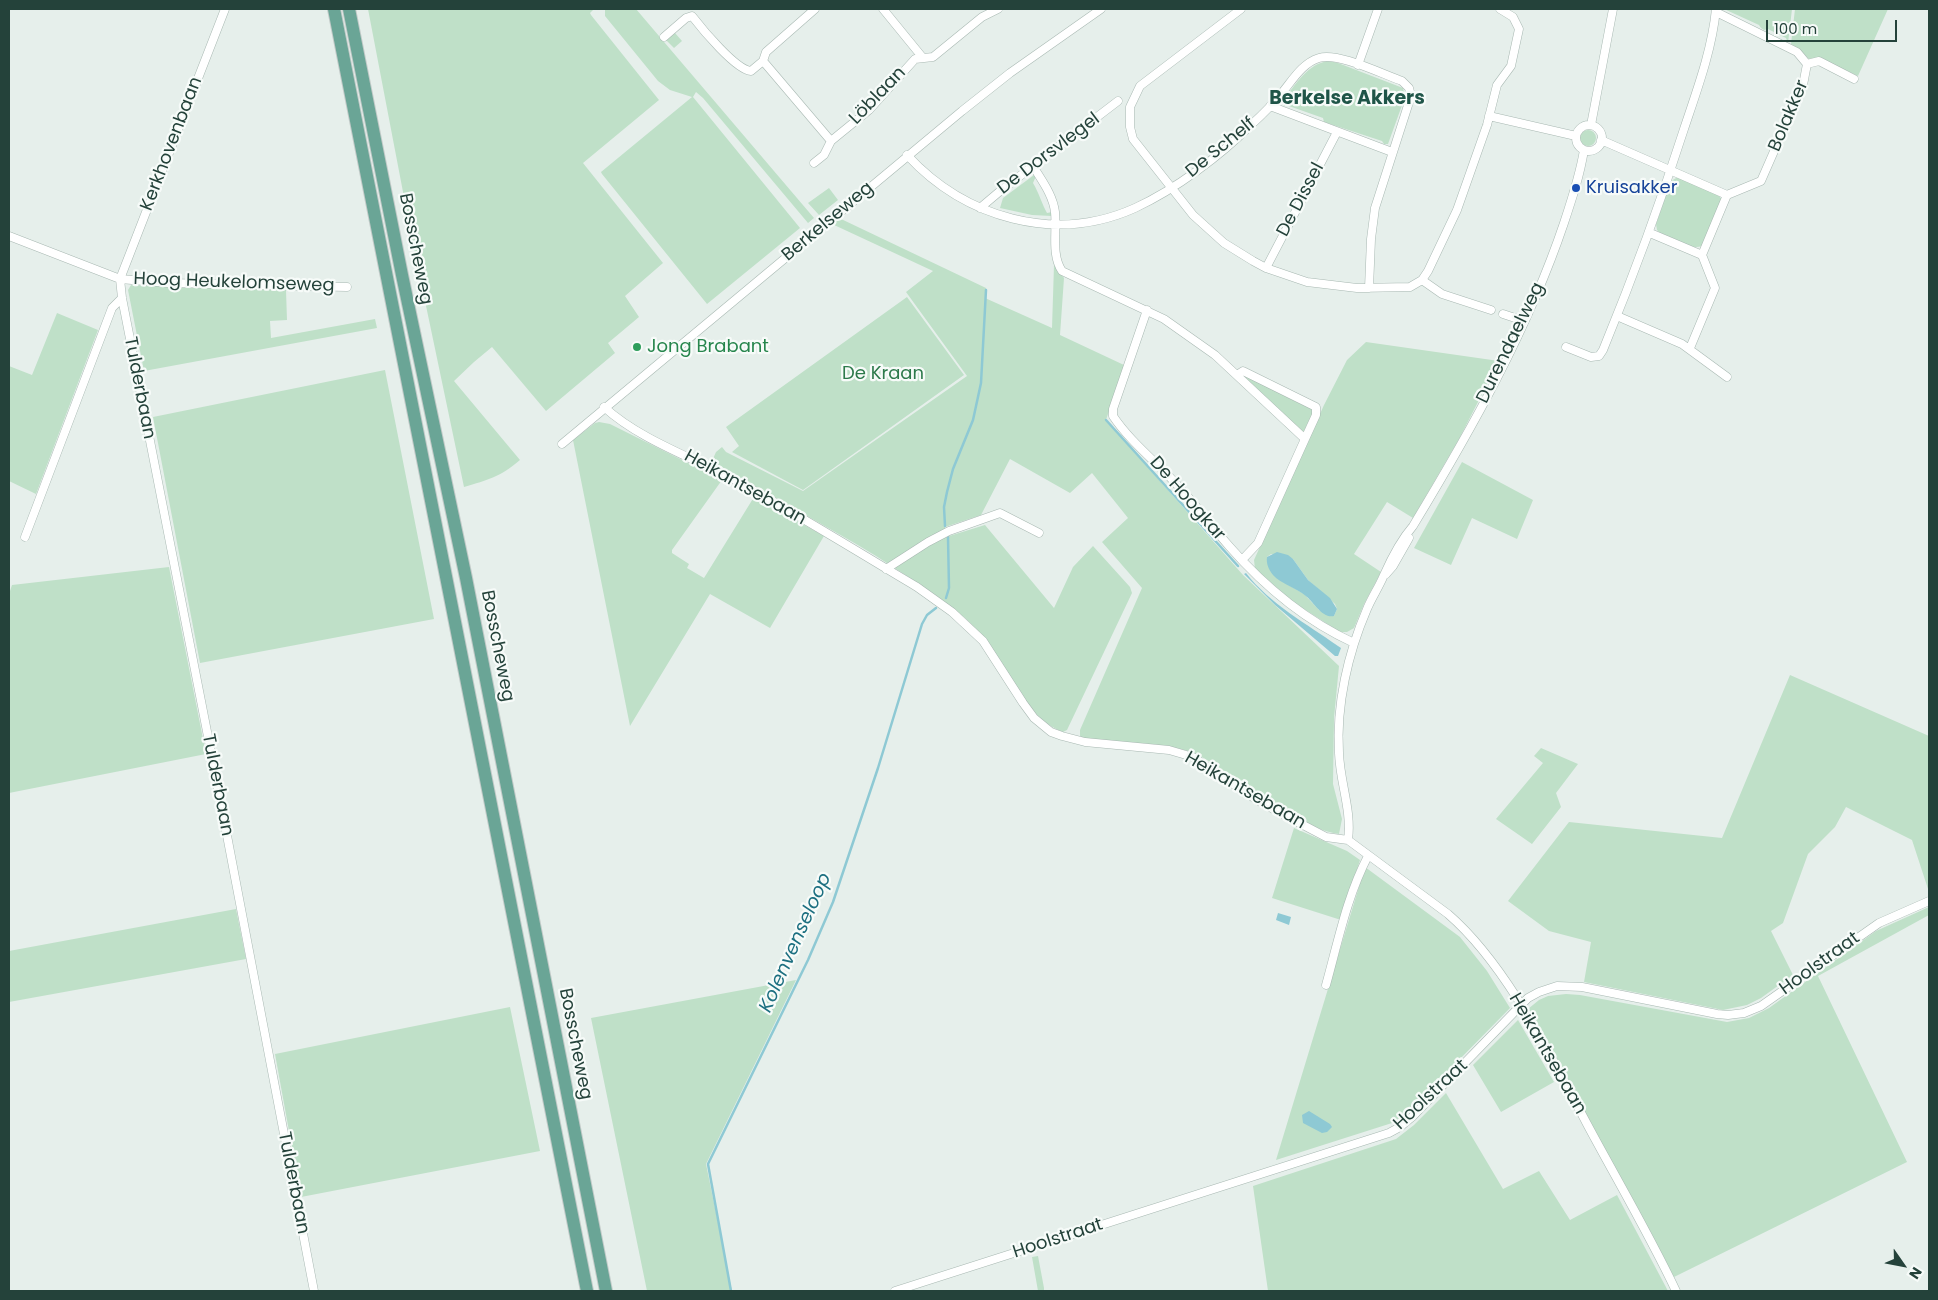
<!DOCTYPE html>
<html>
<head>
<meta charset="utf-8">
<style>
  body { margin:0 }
  #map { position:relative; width:1938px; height:1300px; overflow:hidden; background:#e6efeb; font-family:Poppins,sans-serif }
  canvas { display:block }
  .frame { position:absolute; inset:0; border:10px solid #24423a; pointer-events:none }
  .north { position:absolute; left:1878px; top:1240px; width:50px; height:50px; -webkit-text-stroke:4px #f7fbf9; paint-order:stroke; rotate:123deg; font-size:14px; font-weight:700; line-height:20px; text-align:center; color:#24423a }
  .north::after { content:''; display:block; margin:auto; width:18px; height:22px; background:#24423a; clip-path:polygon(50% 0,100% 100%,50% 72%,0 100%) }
  .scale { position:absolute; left:1766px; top:20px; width:131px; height:22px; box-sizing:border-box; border:2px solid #24423a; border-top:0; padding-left:6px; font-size:15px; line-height:18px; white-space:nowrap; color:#24423a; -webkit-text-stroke:4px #f7fbf9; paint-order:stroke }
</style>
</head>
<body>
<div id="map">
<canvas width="1938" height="1300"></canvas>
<div class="frame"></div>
<div class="north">N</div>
<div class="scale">100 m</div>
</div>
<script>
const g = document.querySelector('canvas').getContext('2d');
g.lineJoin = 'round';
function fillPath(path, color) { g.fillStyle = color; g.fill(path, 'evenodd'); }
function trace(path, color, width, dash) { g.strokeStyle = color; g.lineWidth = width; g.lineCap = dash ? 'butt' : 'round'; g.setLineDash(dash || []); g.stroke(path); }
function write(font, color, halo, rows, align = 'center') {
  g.font = font + ' Poppins,sans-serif'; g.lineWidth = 4.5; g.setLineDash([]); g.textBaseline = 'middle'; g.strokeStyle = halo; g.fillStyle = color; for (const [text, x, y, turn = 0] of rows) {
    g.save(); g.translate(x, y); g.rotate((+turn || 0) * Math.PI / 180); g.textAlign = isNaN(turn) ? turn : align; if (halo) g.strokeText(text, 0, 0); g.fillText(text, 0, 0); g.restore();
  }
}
const green = new Path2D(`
  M368,9h226l-4,4 1,2 68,85 -76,63 80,100 -38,33 14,21 -31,26 7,10 -69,58 -54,-64 -18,15 -20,19 66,79c-20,17 -32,20 -56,27l-52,-248z
  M605,9h31l178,209 -6,5 -105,-125 -7,-6 -3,5 107,131 -93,76 -105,-130 -1,-2 91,-75 -22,-7 -12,-9 -53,-65z
  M1724,9h68l-4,34 -2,-5 -18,-9 -4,1 -3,-2 -2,-3z
  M1795,9h93l-30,67 -38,-18 -11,1 -10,-10 -8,-5z
  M675,33l7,8 -8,7 -8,-8z
  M1329,61l9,2 65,25 2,9 -17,47h-4l-2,-3 -58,-19 -1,-4 -34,-12h-5l-1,-5c12,-16 25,-38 46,-40z
  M1580 138a8 8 0 1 1 16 0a8 8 0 1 1-16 0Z
  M1034,175l2,1 -3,7c6,10 9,21 14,30l5,-1v4l-20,-1 -32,-7 3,-10z
  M1678,177l40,17 4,6 -20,46c-12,5 -31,-8 -42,-13l-3,-3 -1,-6 15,-43z
  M829,188l9,12 -19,15 -11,-12z
  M839,218l147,70 -1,10 67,30 2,-63 10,13 -4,57 64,30 -18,55 137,155 96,91 -5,52 -1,66 9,35 -3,15c-15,-2 -26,-8 -40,-15 -36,-19 -67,-44 -102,-65 -35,-13 -76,-11 -112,-14l-5,-4v-6l62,-142 -40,-46 26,-24 -36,-45 -22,20 -60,-34 -29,56 -36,12 1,10 39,-12 69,83 19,-41 20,-21 37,41 2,6 -65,137 -4,2c-32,-12 -45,-45 -63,-72 -10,-15 -21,-29 -34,-41 -28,-24 -59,-43 -90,-63 -54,-33 -110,-62 -164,-95l4,-9 6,-5 4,5 77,39 164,-115 -61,-84 27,-21 -101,-47z
  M131,285l155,5 1,30 -17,1 1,17 104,-19 2,9 -233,43 -16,-81z
  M907,297l57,78 -161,115 -71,-38 7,-6 -13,-19z
  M57,313l41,17 -62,164 -27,-13v-115l23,9z
  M1366,342l133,19 -40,78 -46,79 -26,-16 -33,52 27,18 -17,32 -10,24 -7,4h-7l-47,-30 -38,-33 -1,-9 70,-155 23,-45zM1271,554l22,5 15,21 27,24 2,5 -3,7 -15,-6 -15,-16 -24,-14 -13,-19v-4z
  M385,370l49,249 -234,44 -47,-246z
  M1245,377h3l64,31 1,6 -9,17h-4z
  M599,422l11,2 112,56 -50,70v3l17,11 -2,4 17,10 50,-81 70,39 -54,92 -60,-34 -80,132 -57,-286 22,-17z
  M1462,462l71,38 -16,39 -45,-21 -21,47 -37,-17z
  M169,567l37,187 -197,39v-199l3,-9z
  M1790,675l139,61v156l-17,-52 -66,-33 -11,20 -27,27 -25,69 -12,8 22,44 -32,23 -14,7 -24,5 -139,-28 7,-40 -42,-11 -41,-30 61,-79 153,16z
  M1541,748l37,16 -22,29 5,14 -29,37 -36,-25 47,-56 -9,-7z
  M1294,828l53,23 13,9 -19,60 -69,-22z
  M1365,867l95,70 27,34 23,37 -104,106 -14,9 -116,37z
  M1929,907v8l-111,61 89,186 -233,115 -146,-268 11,-9 9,-4 18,-2 14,1 147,27 22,-4 20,-10 107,-77z
  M236,909l10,50 -237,43v-51z
  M796,980l-90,184 26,127h-85l-56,-273z
  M510,1007l30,144 -239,46 -26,-143z
  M1518,1020l36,62 -53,30 -28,-47z
  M1446,1093l57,96 36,-18 31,49 47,-25 51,96h-400l-15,-105 143,-47 18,-14z
  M1038,1256l6,32v3h-6l-6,-34z`);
const water = new Path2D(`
  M1277,552l11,3 5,4 15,21 22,18 7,11 -3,7c-11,3 -20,-13 -27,-19 -10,-9 -26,-13 -34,-22 -4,-5 -7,-11 -6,-18z
  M1246,573c24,31 61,51 92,73l3,2 -3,8h-3l-60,-51 -31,-31z
  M1278,913l13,4 -2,8 -13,-5z
  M1309,1111l21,13 2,3 -5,5 -5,1 -19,-10 -1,-8z`);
const stream = new Path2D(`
  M1106,420l132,146
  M945,526l-1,-19 3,-15 6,-23 20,-49 8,-37 5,-93
  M946,598l3,-10 -1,-51
  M731,1291l-23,-127 100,-204 25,-58 45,-134 44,-144 5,-9 9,-7`);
const minor = new Path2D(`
  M225,9l-105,270 2,19 90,459 102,534
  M883,9l40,49
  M1241,9l-101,77 -10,21v20l3,12 60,76 31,28 29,18 13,7 41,14 50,6 53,-1 12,-7 6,-9 29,-61 30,-85 10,-40 14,-19 8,-37 -6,-12 -13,-8
  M1716,12l81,40 10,12
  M664,37l22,-19 6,-2c10,13 44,54 59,55l12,-10 3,-9 49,-43
  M763,61l68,80
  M1358,65l20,-56
  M1270,106l122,46
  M1489,116l87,20
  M1591,125l22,-116
  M1576 138a13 13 0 1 1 26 0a13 13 0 1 1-26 0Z
  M1601,140l126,55 -25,60 -52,-22
  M907,155c58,63 148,89 228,53 41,-19 85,-52 117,-84 10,-9 20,-19 29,-30 11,-13 21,-31 38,-36 19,-6 63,16 83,23l7,7 2,8 -36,112 -4,31 -2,49
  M814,163l10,-8 7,-14 38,-31 46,-51 18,-2 49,-40 16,-8
  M1033,166c9,15 20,29 22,46 2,19 -4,43 7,59l102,48 51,36 90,84 -47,104 -16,17
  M1727,195l34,-14 42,-96 4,-21 12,-3 35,18
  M980,208l19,-16 119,-91
  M9,236l111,43 49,4 178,4
  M1266,268l71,-136
  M1422,280l20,14 49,16
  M1147,310l-34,99v7c18,27 46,48 67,72 17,18 32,39 49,58 34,39 77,75 125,97
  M1503,314l21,7
  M1617,316l65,28 45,33
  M1566,347l25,10 8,-1 4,-6c30,-73 57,-146 81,-221 13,-39 28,-79 32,-120
  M1690,348l25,-60 -13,-33
  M1237,375l6,-4 73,36v8l-11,24
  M604,407c35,32 87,50 129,72 63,34 123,72 184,108l35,25 31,29 40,62 11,15 17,14 11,4 23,6 84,8 24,7 64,43 31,17 38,20 22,3 100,74c59,51 102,141 139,210 30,56 62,110 89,167
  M562,444l400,-333 48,-38 91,-64
  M25,537l87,-229 10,-10
  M886,569l42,-27 21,-11 51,-18 39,20
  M1386,574l7,-8 16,-28
  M1348,840c4,-30 -8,-57 -9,-87 -3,-48 9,-100 28,-144 5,-12 12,-22 17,-34 8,-18 16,-34 29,-49 58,-96 115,-196 151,-303 8,-24 16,-48 20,-73
  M1326,985c12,-43 21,-89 42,-129
  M895,1291l494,-158 11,-6 12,-10 116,-119 11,-6 18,-6 25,1 135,27 11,1 16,-2 17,-7 118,-83 50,-22`);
const primary = new Path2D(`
  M334,9l253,1282
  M349,9l53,266 64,303 140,713`);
const markers = [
  [1576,188,5,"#1a4fb4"],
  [637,347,5,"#2e9e5b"]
];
const streetNames = [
  ["Löblaan",878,96,-46],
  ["Bolakker",1789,116,-67],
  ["Kerkhovenbaan",172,144,-69],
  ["De Schelf",1221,148,-39],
  ["De Dorsvlegel",1049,154,-37],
  ["De Dissel",1301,200,-62],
  ["Berkelseweg",828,222,-40],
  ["Bosscheweg",415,249,79],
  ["Hoog Heukelomseweg",234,283,2],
  ["Durendaelweg",1511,343,-64],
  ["Tulderbaan",139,388,79],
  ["Heikantsebaan",745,488,29],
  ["De Hoogkar",1187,499,49],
  ["Bosscheweg",497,646,79],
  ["Tulderbaan",217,785,79],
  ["Heikantsebaan",1245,791,30],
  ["Hoolstraat",1820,964,-36],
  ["Bosscheweg",575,1044,79],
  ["Heikantsebaan",1547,1054,60],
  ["Hoolstraat",1431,1095,-43],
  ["Tulderbaan",293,1183,79],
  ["Hoolstraat",1058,1239,-18]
];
const transitNames = [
  ["Kruisakker",1586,188]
];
const leisureNames = [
  ["Jong Brabant",647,347]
];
const parkNames = [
  ["De Kraan",883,374]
];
const neighbourhoodNames = [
  ["Berkelse Akkers",1347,99]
];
const waterNames = [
  ["Kolenvenseloop",796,943,-66]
];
fillPath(green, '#bfe0c8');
fillPath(water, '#8ec9d4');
trace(stream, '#8ec9d4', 2.5);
trace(minor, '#a8b8b2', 9);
trace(primary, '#c2cac8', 14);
trace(minor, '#fff', 8);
trace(primary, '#6aa596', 12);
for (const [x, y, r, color] of markers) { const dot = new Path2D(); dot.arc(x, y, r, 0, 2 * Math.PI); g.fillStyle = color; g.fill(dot); trace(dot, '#f7fbf9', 2); }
write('18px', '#24423a', '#f7fbf9', streetNames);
write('18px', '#164399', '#f7fbf9', transitNames, 'left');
write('18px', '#27864d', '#f7fbf9', leisureNames, 'left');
write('18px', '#2d7a4b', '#f7fbf9', parkNames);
write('bold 19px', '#1f5548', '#f7fbf9', neighbourhoodNames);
write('italic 19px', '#1c6f80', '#f7fbf9', waterNames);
</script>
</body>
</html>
